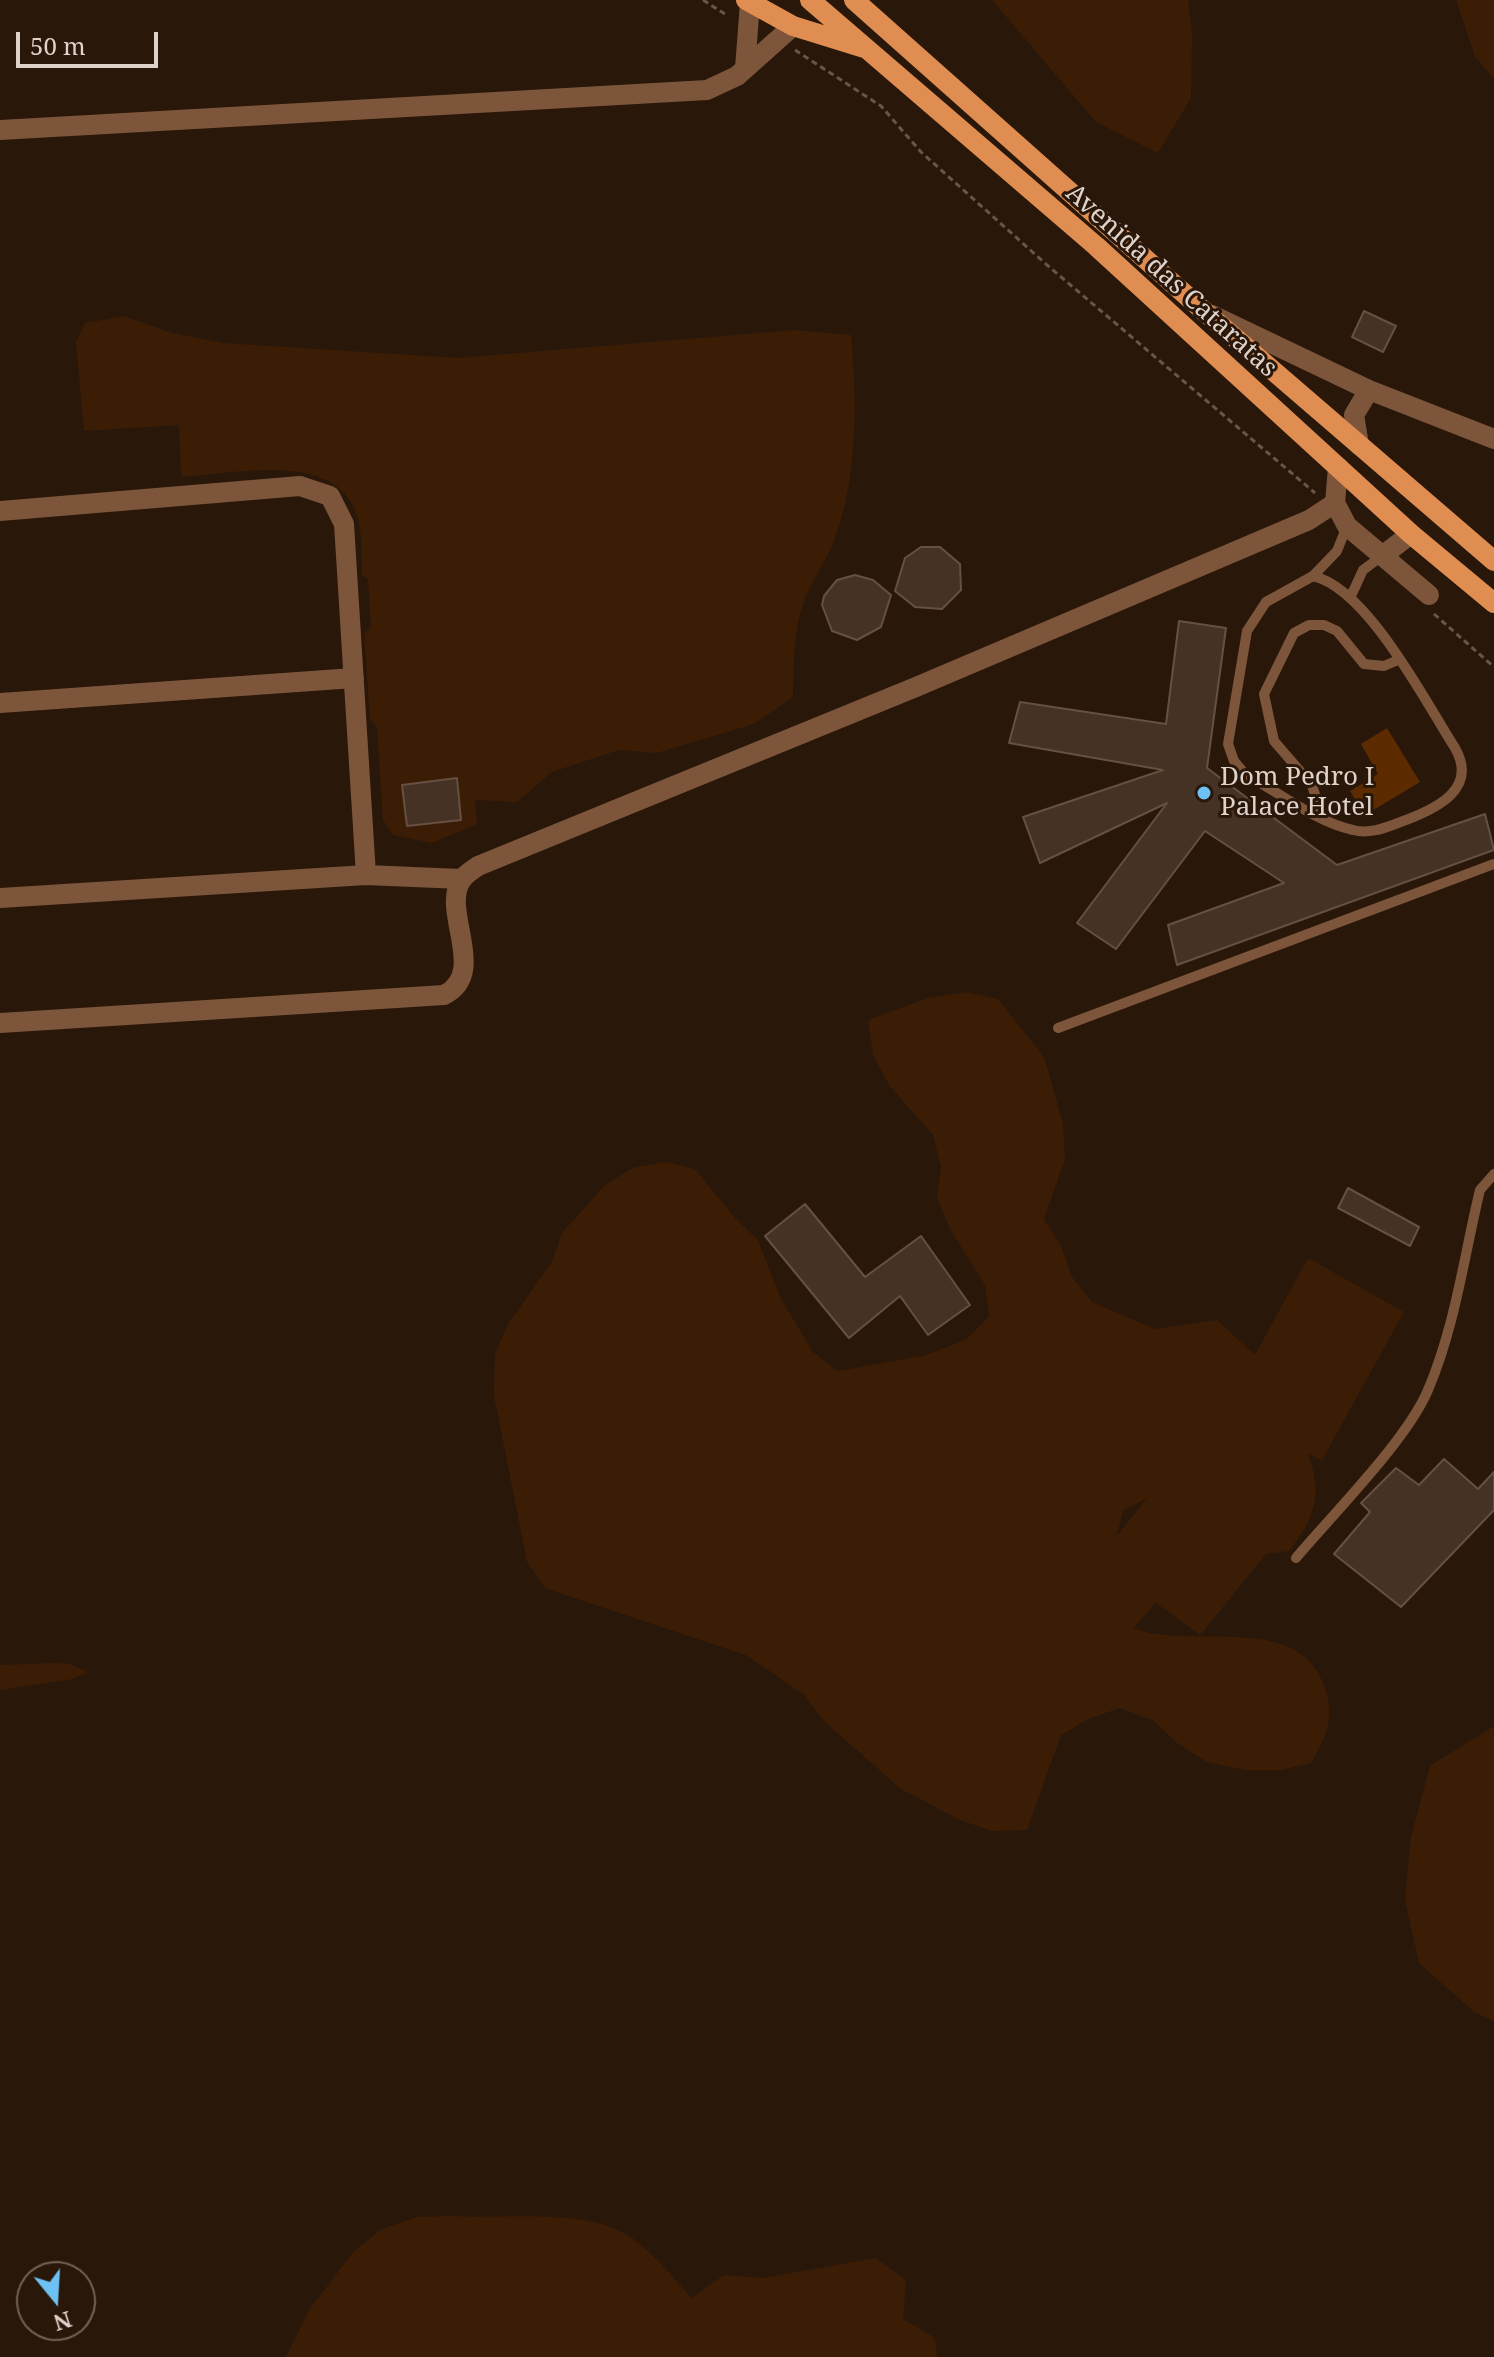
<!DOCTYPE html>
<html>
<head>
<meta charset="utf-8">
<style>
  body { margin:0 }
  #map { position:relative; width:1494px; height:2357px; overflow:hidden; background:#29170a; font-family:"Noto Serif",serif }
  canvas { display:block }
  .north { position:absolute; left:16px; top:2261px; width:80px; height:80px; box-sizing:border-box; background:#29170a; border:2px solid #726257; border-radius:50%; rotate:162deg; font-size:22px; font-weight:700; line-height:32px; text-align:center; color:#dfd2ca }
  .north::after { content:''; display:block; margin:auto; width:28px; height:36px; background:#6dc2f3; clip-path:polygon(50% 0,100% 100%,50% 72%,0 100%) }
  .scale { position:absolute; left:16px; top:32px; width:142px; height:36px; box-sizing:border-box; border:4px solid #dfd2ca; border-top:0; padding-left:10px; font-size:24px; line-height:28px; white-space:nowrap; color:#dfd2ca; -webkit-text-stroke:6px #29170a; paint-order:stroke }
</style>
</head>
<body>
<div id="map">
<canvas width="1494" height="2357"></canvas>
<div class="north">N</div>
<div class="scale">50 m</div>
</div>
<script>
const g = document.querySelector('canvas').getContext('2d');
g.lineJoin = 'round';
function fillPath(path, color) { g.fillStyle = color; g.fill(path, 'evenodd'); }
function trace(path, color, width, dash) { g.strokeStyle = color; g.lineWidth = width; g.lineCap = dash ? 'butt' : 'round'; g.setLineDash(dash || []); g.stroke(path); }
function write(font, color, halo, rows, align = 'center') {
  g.font = font + ' "Noto Serif",serif'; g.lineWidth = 6; g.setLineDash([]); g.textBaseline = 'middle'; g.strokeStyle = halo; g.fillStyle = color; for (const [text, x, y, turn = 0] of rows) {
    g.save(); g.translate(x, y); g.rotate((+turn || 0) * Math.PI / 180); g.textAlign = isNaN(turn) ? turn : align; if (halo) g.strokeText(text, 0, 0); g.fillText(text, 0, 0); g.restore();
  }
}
const green = new Path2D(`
  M992,0h196l4,33 -1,65 -33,55 -62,-31z
  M1456,0h38v79l-19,-22z
  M124,316l48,17 51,10 235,15 337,-28 56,5c6,67 7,139 -16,203 -7,21 -22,40 -30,61 -12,32 -11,64 -12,98l-39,27 -97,29 -38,-3 -67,22 -35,30 -42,-2 2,24 -45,19 -39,-8 -10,-15 -6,-93 -7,-8 -6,-85 7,-7 -3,-47 -6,-5c-1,-20 1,-43 -6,-62 -22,-63 -122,-39 -175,-36l-2,-52 -95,6 -8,-89 9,-19z
  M967,992l31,7 46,58 19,66 2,36 -21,60 17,27 11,31 20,25 63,27 62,-9 38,35 53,-97 96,54 -82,148 -14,-6c15,42 7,63 -19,97l-23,3 -66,81 -44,-32 -23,25c59,23 167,-18 192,60 10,30 1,50 -14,75l-30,7h-36l-38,-8 -30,-19 -23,-22 -34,-13 -32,11 -27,16 -34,95 -35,1 -32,-11 -59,-31 -76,-67 -22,-28 -57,-39 -201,-67 -18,-26 -33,-166 1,-42 13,-30 44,-62 10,-29 42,-47 28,-18 34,-6 29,7 40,49 23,22 22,57 33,55 25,19 89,-16 40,-16 22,-23 -4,-31 -35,-56 -13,-31 4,-31 -8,-32 -44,-50 -16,-30 -5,-35 60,-22zM1147,1498l-29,37h-1l6,-24z
  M55,1663l15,1 17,8 -14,7 -73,11v-25z
  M1494,1726v295l-20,-9 -55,-49 -14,-63 6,-63 19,-71z
  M452,2216c58,4 143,-11 188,28 19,16 35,36 52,54l32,-23 39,3 113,-20 30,22 -3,39 32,19 2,19h-651l23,-47 45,-59 28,-22 35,-12z`);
const water = new Path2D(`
  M1387,728l33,54 -55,33 -15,-24 28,-17 -17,-30z`);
const building = new Path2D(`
  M1364,311l32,15 -13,26 -31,-15z
  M921,547h19l20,17 1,26 -19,19 -27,-2 -20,-16 10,-33z
  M855,575l18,5 18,15 -10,32 -24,13 -25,-9 -10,-26 2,-9 13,-16z
  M1179,621l47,7 -19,140 130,97 148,-51 9,36 -317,115 -9,-40 116,-42 -79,-52 -89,118 -39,-26 90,-120 -127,60 -17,-46 140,-47 -154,-27 11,-41 146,22z
  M457,778l4,42 -54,6 -5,-41z
  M1348,1188l71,39 -9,19 -72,-38z
  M805,1204l60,73 56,-41 49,69 -42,30 -28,-39 -51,42 -84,-102z
  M1444,1459l34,30 16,-17v38l-93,97 -67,-53 36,-42 -9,-9 35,-35 23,17z`);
const path = new Path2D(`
  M703,0l25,16
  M795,50l86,56 40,46 126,113 268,228
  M1434,614l60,53`);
const service = new Path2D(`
  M1313,576c54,12 112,125 142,172 23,40 -17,60 -49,72 -17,6 -34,15 -53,10 -37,-8 -75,-38 -108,-56l-11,-13 -6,-17 19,-113 19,-29z
  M1313,576l24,-25 10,-25
  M1351,596l12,-26 19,-14
  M1322,817l-10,-32 -38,-44 -10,-47 30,-61 15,-8h15l13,6 27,33 20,2 14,-6
  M1058,1028l436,-164
  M1296,1558c37,-44 111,-118 132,-168 27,-63 36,-134 52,-200l14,-16`);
const minor = new Path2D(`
  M745,68l5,-65
  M0,130l707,-40 30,-14 56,-50
  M1338,467l-3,36 12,23 82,69
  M0,511l300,-25 30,10 14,28 22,351
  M1382,556l29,-22
  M0,703l354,-25
  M0,898l366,-23 95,4
  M0,1023l444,-28c46,-23 -6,-87 19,-117 4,-5 11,-9 15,-12l438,-179 393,-167 26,-17`);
const tertiary = new Path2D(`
  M1212,315l157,75 125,49
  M1359,445l-5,-30 15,-25`);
const primary = new Path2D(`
  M746,0l47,26 71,22
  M810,0l286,246 315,288 83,69
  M854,0l351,312 289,249`);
const markers = [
  [1204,793,8,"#6dc2f3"]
];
const streetNames = [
  ["Avenida das Cataratas",1171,281,42]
];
const poiNames = [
  ["Dom Pedro I",1220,778],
  ["Palace Hotel",1220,808]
];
fillPath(green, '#3b1d06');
fillPath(water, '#5c2b00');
fillPath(building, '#463224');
trace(building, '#655042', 2);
trace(path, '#67564b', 3, [6, 4]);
trace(service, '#7d553a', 10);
trace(minor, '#7d553a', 20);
trace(tertiary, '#7d553a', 20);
trace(primary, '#e08d51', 20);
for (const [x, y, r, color] of markers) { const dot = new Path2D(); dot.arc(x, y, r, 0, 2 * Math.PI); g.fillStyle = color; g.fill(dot); trace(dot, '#29170a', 3); }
write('26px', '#dfd2ca', '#29170a', streetNames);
write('26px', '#dfd2ca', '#29170a', poiNames, 'left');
</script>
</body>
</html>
